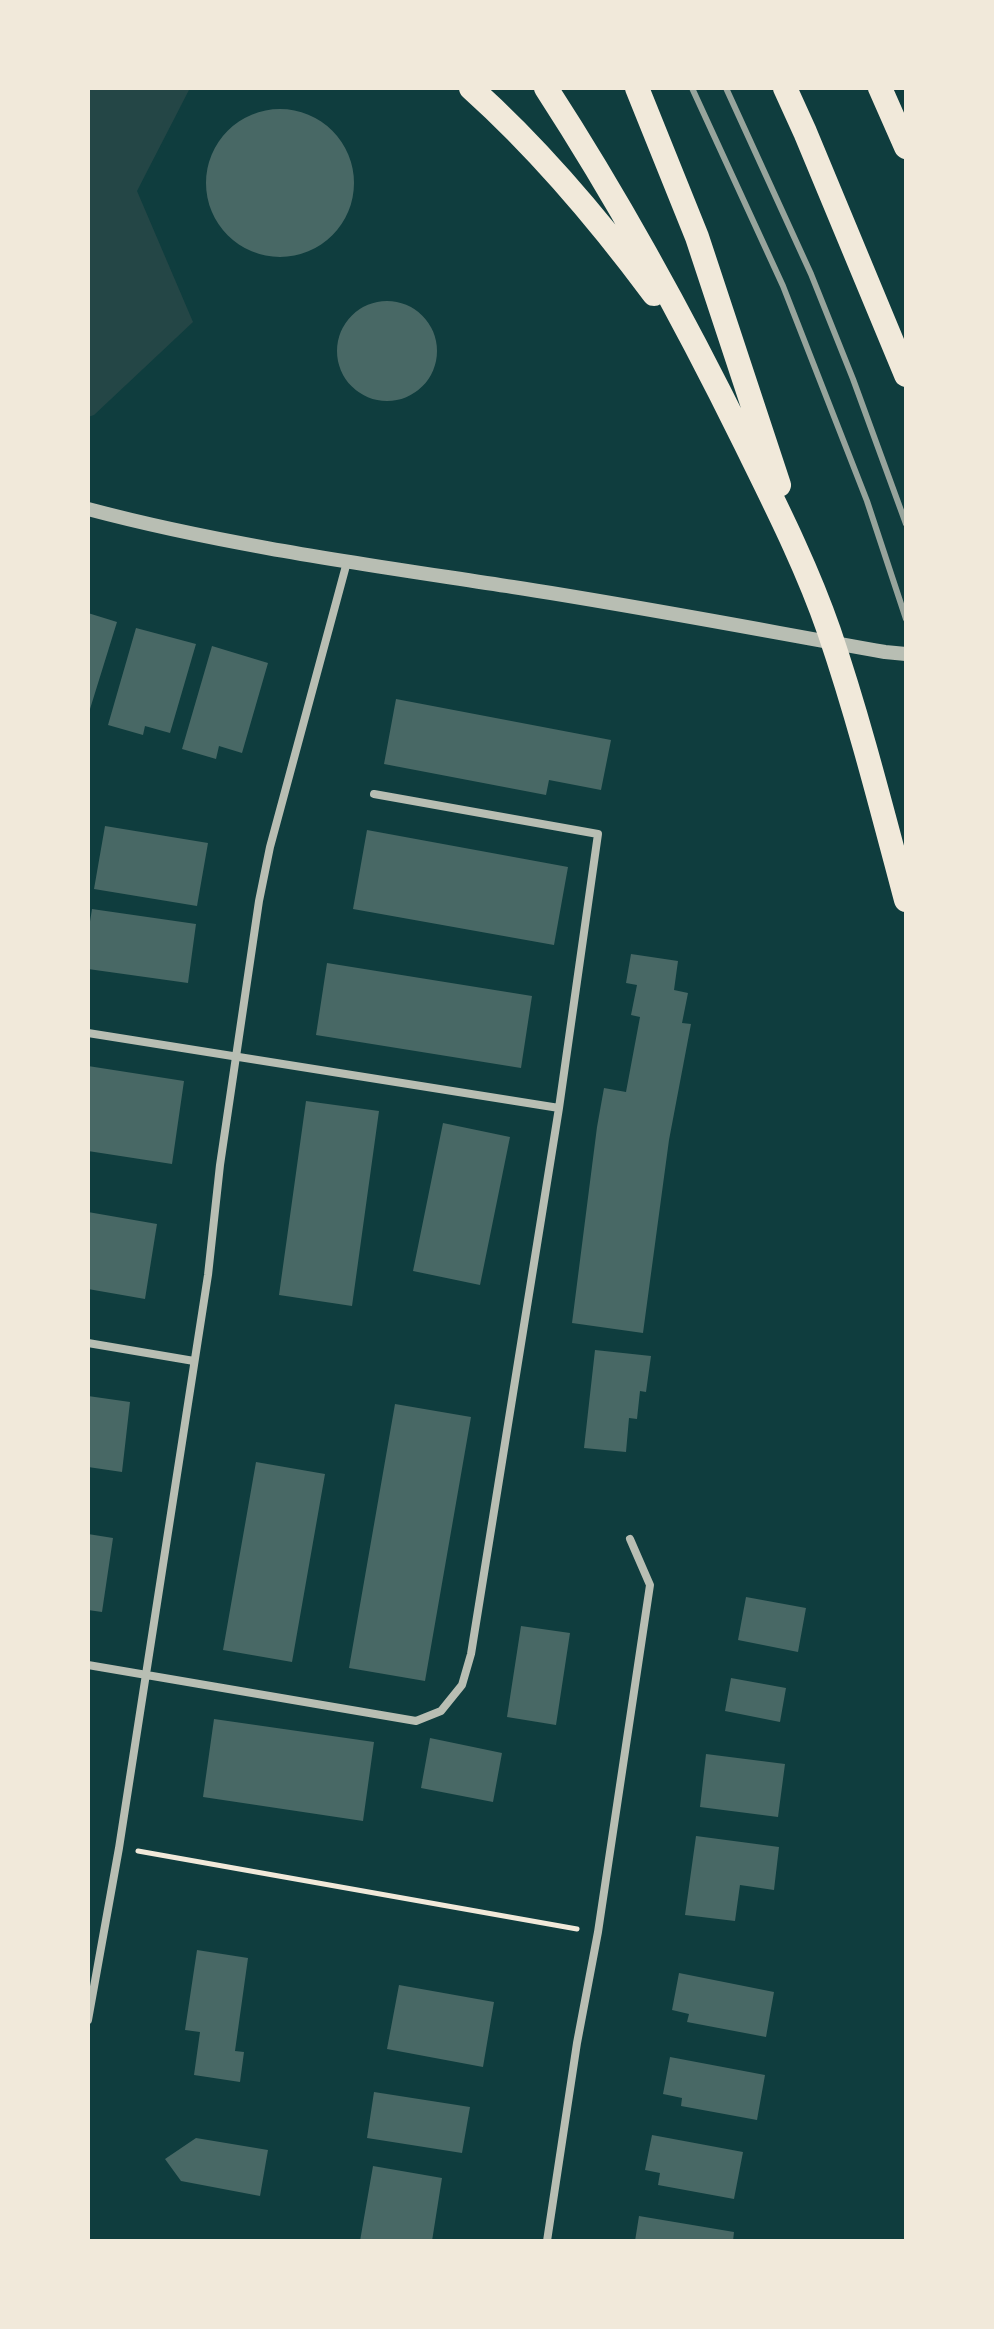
<!DOCTYPE html>
<html>
<head>
<meta charset="utf-8">
<style>
  body { margin:0 }
  #map { position:relative; width:994px; height:2329px; overflow:hidden; background:#0f3d3e; font-family:Manrope,sans-serif }
  canvas { display:block }
  .frame { position:absolute; inset:0; border:90px solid #f1e9da; pointer-events:none }
</style>
</head>
<body>
<div id="map">
<canvas width="994" height="2329"></canvas>
<div class="frame"></div>
</div>
<script>
const g = document.querySelector('canvas').getContext('2d');
g.lineJoin = 'round';
function fillPath(path, color) { g.fillStyle = color; g.fill(path, 'evenodd'); }
function trace(path, color, width, dash) { g.strokeStyle = color; g.lineWidth = width; g.lineCap = dash ? 'butt' : 'round'; g.setLineDash(dash || []); g.stroke(path); }
const green = new Path2D(`
  M88,88h102l-53,103 56,131 -99,93 -6,2z`);
const building = new Path2D(`
  M206 183a74 74 0 1 1 148 0a74 74 0 1 1-148 0Z
  M337 351a50 50 0 1 1 100 0a50 50 0 1 1-100 0Z
  M88,613l29,9 -27,87h-2z
  M136,628l60,16 -26,89 -25,-7 -2,9 -35,-10z
  M212,646l56,17 -26,90 -23,-7 -3,13 -34,-10z
  M396,699l215,41 -10,50 -52,-10 -3,15 -162,-31z
  M105,826l103,17 -11,63 -103,-17z
  M367,830l201,37 -14,78 -201,-36z
  M92,909l104,15 -8,59 -100,-14v-35z
  M631,954l47,7 -4,29 14,3 -6,30 9,1 -22,116 -26,193 -71,-10 25,-196 7,-39 22,4 14,-75 -9,-2 6,-30 -11,-2z
  M327,963l205,33 -11,72 -205,-33z
  M88,1066l96,15 -12,83 -84,-13z
  M306,1101l73,10 -27,195 -73,-11z
  M443,1123l67,14 -30,148 -67,-14z
  M88,1212l69,12 -12,75 -57,-10z
  M595,1350l56,6 -5,36 -6,-1 -3,28 -8,-1 -3,34 -42,-4z
  M88,1396l42,6 -8,70 -34,-5z
  M395,1404l76,13 -46,264 -76,-13z
  M256,1462l69,12 -33,188 -69,-12z
  M88,1534l25,4 -11,74 -14,-2z
  M746,1597l60,11 -8,44 -60,-12z
  M521,1626l49,7 -14,92 -49,-8z
  M731,1678l55,10 -6,34 -55,-11z
  M214,1719l160,23 -11,79 -160,-24z
  M430,1738l72,15 -9,49 -72,-14z
  M706,1754l79,10 -7,53 -78,-10z
  M696,1836l83,11 -5,43 -34,-5 -5,36 -50,-6z
  M197,1950l51,8 -13,93 9,1 -4,30 -46,-7 6,-43 -15,-2z
  M679,1973l95,19 -8,45 -79,-15 2,-8 -17,-4z
  M399,1985l95,17 -11,65 -96,-18z
  M670,2057l95,18 -8,45 -76,-14 1,-8 -19,-4z
  M374,2092l96,15 -8,46 -95,-15z
  M652,2135l91,17 -9,47 -76,-14 2,-12 -15,-3z
  M196,2138l72,12 -8,46 -79,-15 -16,-22z
  M373,2166l69,12 -10,63h-72z
  M639,2216l95,16 -1,9h-98z`);
const path = new Path2D(`
  M138,1851l439,78`);
const minor = new Path2D(`
  M88,1033l471,75
  M88,1343l106,18
  M88,1665l328,56 25,-10 21,-26 9,-31 88,-546 39,-274 -224,-40
  M88,2020l31,-172 89,-573 12,-110 39,-264 11,-54 77,-285
  M547,2241l30,-198 21,-111 52,-347 -20,-46`);
const tertiary = new Path2D(`
  M88,509c139,37 283,56 425,78 124,19 248,43 372,65l21,2`);
const motorway = new Path2D(`
  M471,88c69,62 128,132 183,206
  M546,88c74,114 139,233 199,355 30,61 62,124 84,188 30,88 53,179 77,269
  M637,88l60,149 82,248
  M785,88l20,44 101,243
  M880,88l26,59`);
const rail = new Path2D(`
  M692,88l91,198 84,215 39,118
  M726,88l85,186 42,105 53,145`);
fillPath(green, '#244646');
fillPath(building, '#486865');
trace(path, '#f1e9da', 5);
trace(minor, '#b8beb3', 8);
trace(tertiary, '#b8beb3', 14);
trace(motorway, '#f1e9da', 24);
trace(rail, '#97a49c', 6);
</script>
</body>
</html>
